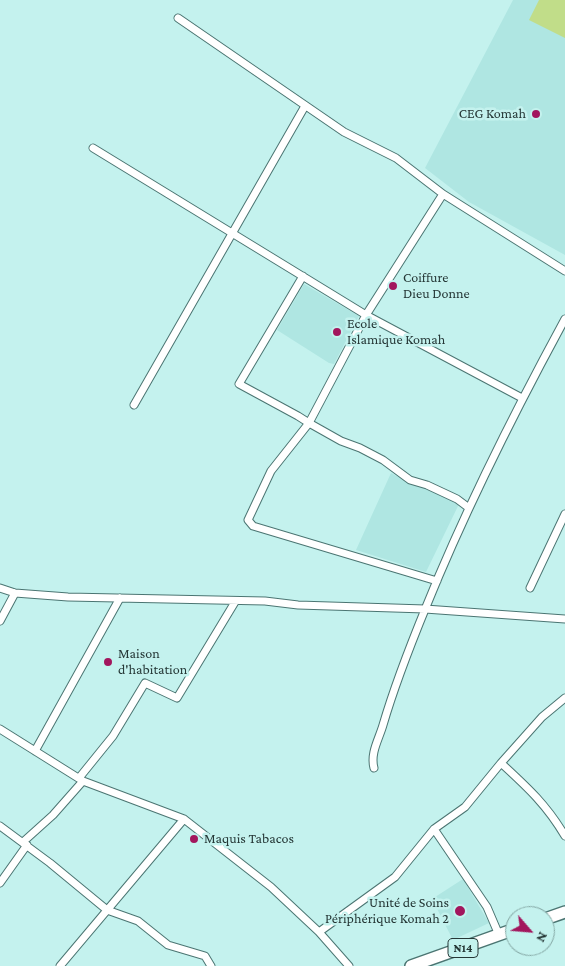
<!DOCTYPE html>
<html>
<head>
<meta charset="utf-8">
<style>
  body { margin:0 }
  #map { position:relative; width:565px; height:966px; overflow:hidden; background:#c4f2ee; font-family:"Crimson Pro",serif }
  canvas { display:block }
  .north { position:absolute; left:505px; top:906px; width:50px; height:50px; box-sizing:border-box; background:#c4f2ee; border:1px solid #84a7a4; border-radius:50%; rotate:117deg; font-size:14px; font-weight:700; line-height:20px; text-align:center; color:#253736 }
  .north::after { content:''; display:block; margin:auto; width:18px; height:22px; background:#a2165d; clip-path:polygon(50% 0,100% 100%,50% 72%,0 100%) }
</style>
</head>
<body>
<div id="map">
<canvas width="565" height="966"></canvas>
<div class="north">N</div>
</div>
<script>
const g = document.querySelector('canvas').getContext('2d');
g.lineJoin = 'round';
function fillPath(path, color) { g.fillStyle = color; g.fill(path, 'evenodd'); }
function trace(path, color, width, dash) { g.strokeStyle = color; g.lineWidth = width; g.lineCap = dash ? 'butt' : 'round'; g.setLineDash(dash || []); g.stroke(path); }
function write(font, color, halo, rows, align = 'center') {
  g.font = font + ' "Crimson Pro",serif'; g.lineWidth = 5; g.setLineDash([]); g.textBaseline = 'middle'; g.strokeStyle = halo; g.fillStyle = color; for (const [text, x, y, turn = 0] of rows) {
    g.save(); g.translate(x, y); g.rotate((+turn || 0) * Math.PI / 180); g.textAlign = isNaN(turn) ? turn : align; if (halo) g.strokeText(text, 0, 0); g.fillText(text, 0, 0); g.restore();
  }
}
const built = new Path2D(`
  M513,0h52v255l-96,-53 -44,-34z
  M304,284l55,32 -25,48 -5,-1 -52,-33z
  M391,473l21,11 31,10 16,10 -33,68 -70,-22z
  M463,879l26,44 -36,17 -21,-41z`);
const green = new Path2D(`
  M539,0h26v38l-36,-18z`);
const street = new Path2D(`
  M178,18l166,114 52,26 47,36 122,77
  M93,148l273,167 156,83
  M303,276l-64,108 59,32 11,7 32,18 19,7 23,12 27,20 17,5 30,14 12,9
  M134,405l171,-299
  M437,581l-184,-55 -5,-6 23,-49 38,-48 57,-108 77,-121
  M0,588l15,5 53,4 197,4 33,4 127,4 140,10
  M530,588l35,-74
  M0,621l15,-28
  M0,729l83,52 101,38 87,68 48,45 30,34
  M35,751l85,-153
  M501,763c26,24 45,41 64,73
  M374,768c-4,-15 5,-29 9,-43 12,-41 27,-79 43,-118 40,-99 88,-194 139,-288
  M79,778l34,-42 32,-53 32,15 58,-96
  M0,826l50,37 57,47 31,11 30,24 37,11 6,10
  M434,829l53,78 12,28
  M23,842l30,-27 30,-34
  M0,883l27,-38
  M319,932l76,-55 39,-48 31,-22 36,-44 41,-46 23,-19
  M60,966l124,-147`);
const primary = new Path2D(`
  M545,919l20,-7
  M411,966l104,-37`);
const markers = [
  [536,114,5,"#a2165d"],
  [393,286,5,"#a2165d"],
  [337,332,5,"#a2165d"],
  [108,662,5,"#a2165d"],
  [194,839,5,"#a2165d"],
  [460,911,6,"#a2165d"]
];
const shields = [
  [463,948,30]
];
const shieldNames = [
  ["N14",463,948]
];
const poiNames = [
  ["CEG Komah",526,114,"right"],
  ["Coiffure",403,278],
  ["Dieu Donne",403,294],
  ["Ecole",347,324],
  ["Islamique Komah",347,340],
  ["Maison",118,654],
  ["d'habitation",118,670],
  ["Maquis Tabacos",204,839],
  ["Unité de Soins",449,903,"right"],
  ["Périphérique Komah 2",449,919,"right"]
];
fillPath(built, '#afe6e2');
fillPath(green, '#c1dd89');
trace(street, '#4b7572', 9);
trace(primary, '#4b7572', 14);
trace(street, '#fff', 7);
trace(primary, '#fff', 11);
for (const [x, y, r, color] of markers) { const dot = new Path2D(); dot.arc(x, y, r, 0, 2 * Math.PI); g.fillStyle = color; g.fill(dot); trace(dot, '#c4f2ee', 2); }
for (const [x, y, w] of shields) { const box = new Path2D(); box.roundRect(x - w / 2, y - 9.5, w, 19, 4); g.fillStyle = '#c4f2ee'; g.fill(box); trace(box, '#253736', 1); }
write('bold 12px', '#253736', null, shieldNames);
write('14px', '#253736', '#c4f2ee', poiNames, 'left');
</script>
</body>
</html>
